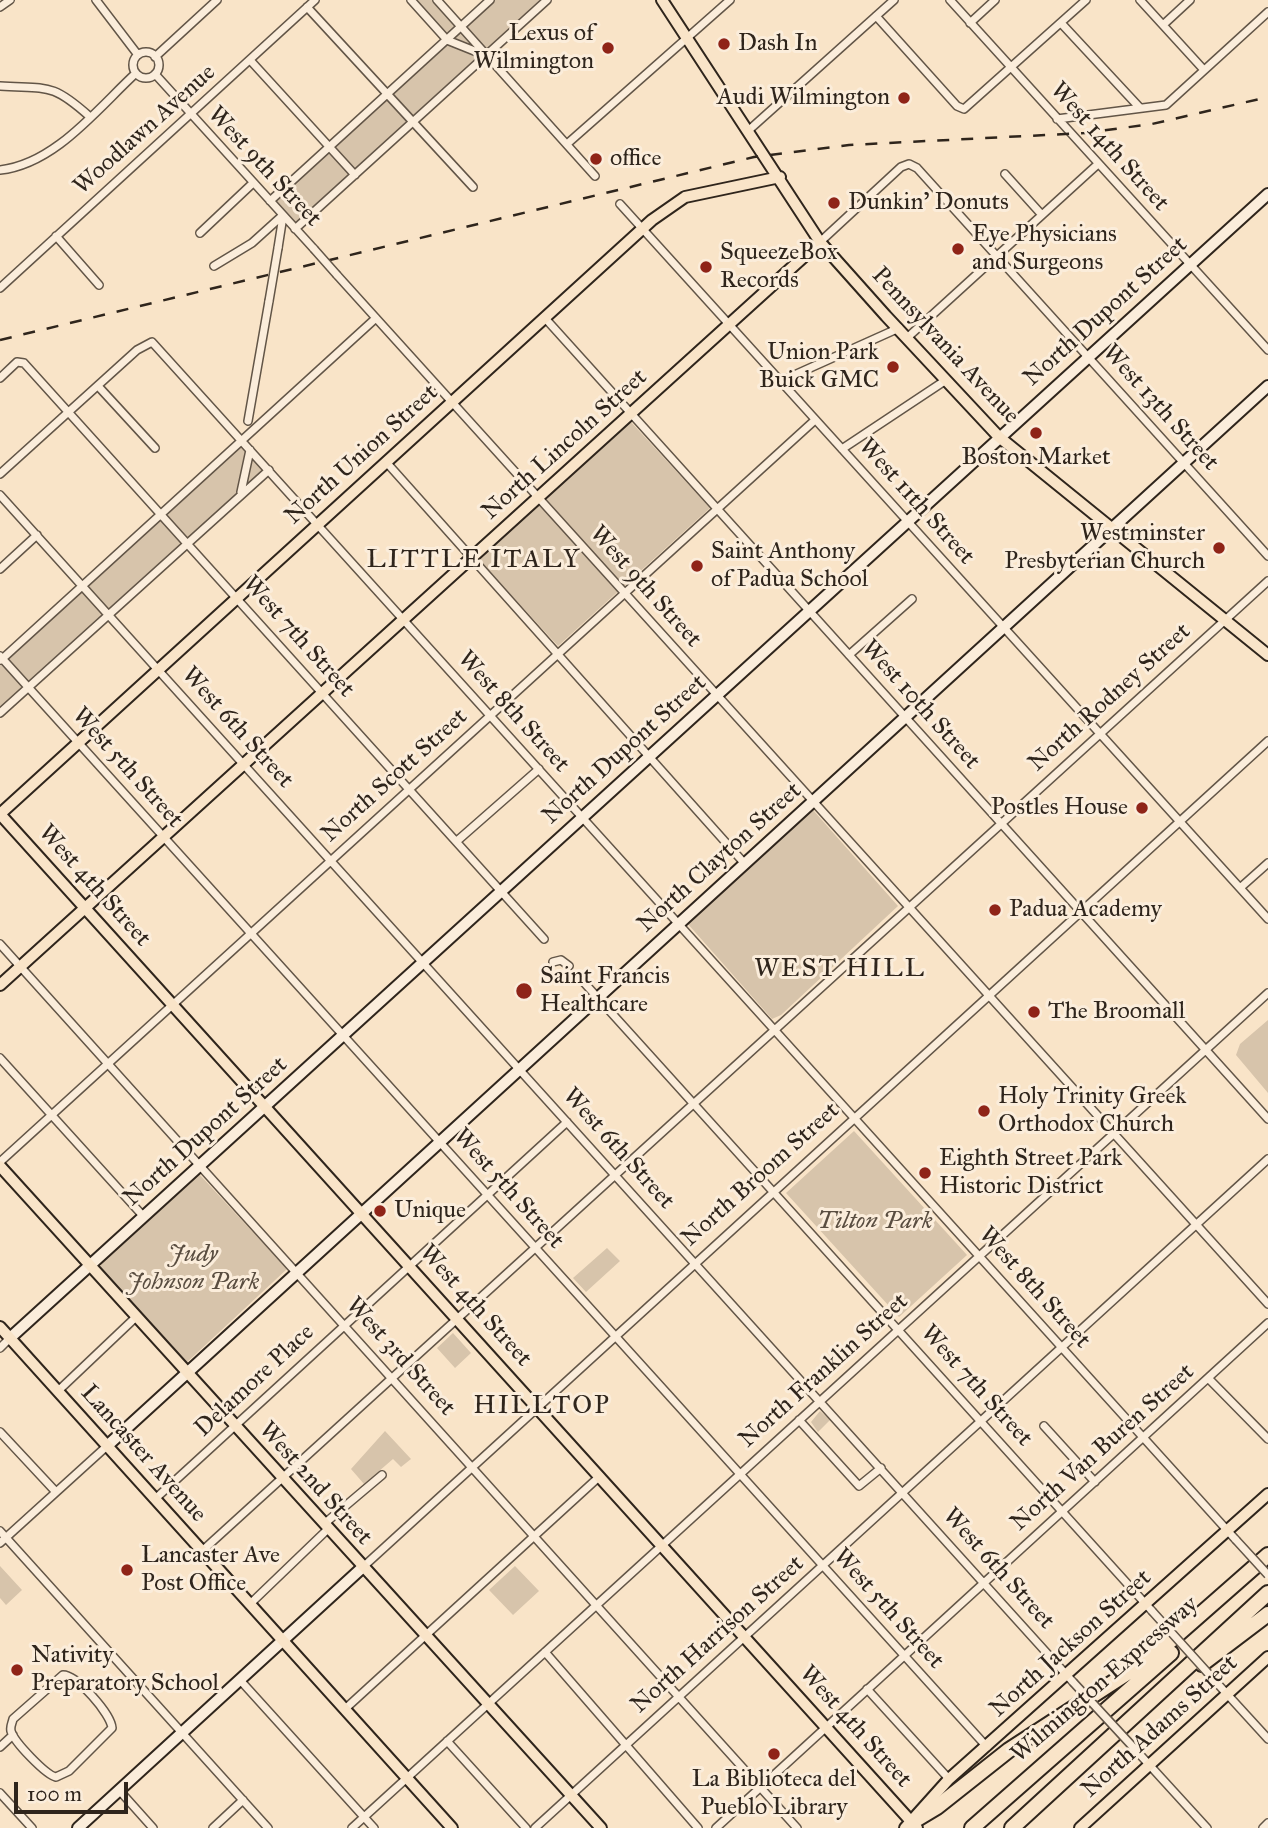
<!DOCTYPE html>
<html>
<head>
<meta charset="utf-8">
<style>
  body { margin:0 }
  #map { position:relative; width:1268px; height:1828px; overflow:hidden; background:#f9e4c8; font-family:"IM FELL Great Primer",serif }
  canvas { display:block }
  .scale { position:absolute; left:14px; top:1782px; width:114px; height:32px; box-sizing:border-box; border:4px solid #2f251c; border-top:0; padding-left:9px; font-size:21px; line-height:24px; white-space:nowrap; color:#2f251c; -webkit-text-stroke:5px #fbeddb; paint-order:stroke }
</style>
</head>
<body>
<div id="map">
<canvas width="1268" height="1828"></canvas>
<div class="scale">100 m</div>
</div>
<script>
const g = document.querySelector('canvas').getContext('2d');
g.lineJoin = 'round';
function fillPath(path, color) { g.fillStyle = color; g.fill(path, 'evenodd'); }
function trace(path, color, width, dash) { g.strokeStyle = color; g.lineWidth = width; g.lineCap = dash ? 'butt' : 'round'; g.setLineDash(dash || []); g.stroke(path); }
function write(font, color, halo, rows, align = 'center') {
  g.font = font + ' "IM FELL Great Primer",serif'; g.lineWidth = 6; g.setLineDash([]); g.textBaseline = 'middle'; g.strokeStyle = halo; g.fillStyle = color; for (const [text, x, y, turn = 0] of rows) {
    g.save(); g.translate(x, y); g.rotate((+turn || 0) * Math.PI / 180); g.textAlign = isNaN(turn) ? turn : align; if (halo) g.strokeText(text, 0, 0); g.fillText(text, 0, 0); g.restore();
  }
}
const green = new Path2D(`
  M411,0h26l24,26 29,-26h57l-252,229 -25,-27 177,-162z
  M631,422l79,86 -152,138 -79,-86z
  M242,440l27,30 -269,243v-53z
  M813,810l85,96 -117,109 -9,4 -85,-96z
  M1268,1020v73l-32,-38 4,-11z
  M854,1131l113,124 -68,62 -113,-124z
  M200,1175l87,94 -102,95 -85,-95 2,-7z
  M607,1248l13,13 -34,31 -13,-14z
  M453,1333l18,20 -16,15 -18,-20z
  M820,1411l10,9 -12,12 -7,-10z
  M385,1431l26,28 -10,8 -8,-8 -29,25 -13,-15z
  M0,1566l22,24 -16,15 -6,-7z
  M515,1566l24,25 -26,24 -24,-25z`);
const street = new Path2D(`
  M96,0l42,55
  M411,0l36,40 35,14
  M437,0l158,176
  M950,0l318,350
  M1140,0l64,70
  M0,7l10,-7
  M307,7l166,180
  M876,16l81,90 7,3 122,-109
  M970,23l25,-23
  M1061,23l79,85
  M1163,25l27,-25
  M133 65a13 13 0 1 1 26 0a13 13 0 1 1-26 0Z
  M155,57l62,-57
  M250,60l105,115
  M155,74l159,175
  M0,86c47,3 51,-4 89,30
  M1057,119l109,-14 102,-93
  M749,130l145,-130
  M567,144l163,-144
  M0,170c55,-6 97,-61 136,-97
  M1005,174l37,41
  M270,201l220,-201
  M620,204l648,715
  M295,229l252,-229
  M200,233l53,-50
  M56,236l43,49
  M820,242l81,-75 8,-3 8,4 351,388
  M278,248l5,-32
  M214,266l38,-23 31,-28
  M337,275l931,1029
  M0,288l315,-288
  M544,317l724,802
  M908,337l190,-173
  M0,378l17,-16 7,1 520,576
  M781,381l118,-53
  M98,386l57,62
  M248,421l21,-120
  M842,449l104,-69
  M387,463l358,401
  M0,474l137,-124 15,-8 1084,1198
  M241,492l9,-42
  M0,495l1073,1187
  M0,569l37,-34
  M849,655l63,-56
  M0,656l987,1091
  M1,660l375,-342
  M0,713l269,-243
  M457,841l82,-72
  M1240,888l28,-25
  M0,944l797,884
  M553,962l8,-2 8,6
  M579,977l573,634
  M0,1058l144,159
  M0,1162l815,-742
  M0,1348l10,-10
  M1208,1378l60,61
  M58,1391l78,-74
  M799,1420l60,66 22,-18
  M1044,1426l51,56
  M0,1432l56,60
  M155,1499l412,-377
  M324,1524l58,-49
  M0,1531l268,297
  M0,1543l107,-97
  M202,1551l1066,-970
  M363,1567l905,-826
  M250,1604l78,-75
  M545,1652l153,176
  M63,1675c14,0 48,39 49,53l-43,43 -13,6c-10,-2 -42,-35 -45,-46 -1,-5 1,-7 2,-12z
  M240,1680l134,148
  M1216,1682l52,57
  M867,1689l82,90
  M345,1709l255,-233
  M447,1741l79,87
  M0,1747l13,-12
  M1133,1747l74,81
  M119,1790l34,38
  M0,1793l32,35
  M213,1828l30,-28
  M352,1828l916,-835
  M535,1828l733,-669
  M716,1828l552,-505
  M1263,1828l5,-5`);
const secondary = new Path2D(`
  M10,1338l1258,-1144
  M107,1446l1161,-1060
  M78,1828l285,-261`);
const primary = new Path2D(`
  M662,0l158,242 66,74 113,121 269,218
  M0,814l917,1014
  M0,814l652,-594 33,-23 95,-20
  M0,985l820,-743
  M0,1166l601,662
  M0,1327l452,501
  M905,1828l44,-49 319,-285
  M1080,1828l188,-171`);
const highway = new Path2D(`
  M1202,1664l66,-50
  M912,1822l25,-15 72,-57 143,-93 116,-102
  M972,1828l199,-175
  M1012,1828l256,-235`);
const rail = new Path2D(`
  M0,340l754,-183 95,-12 236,-12 67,-9 116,-27`);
const streetBridge = new Path2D(`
  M314,249l23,26
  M269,301l9,-53
  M1236,1540l32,35
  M1152,1611l64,71
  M1073,1682l60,65`);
const markers = [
  [724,44,7,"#8f2418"],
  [608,48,7,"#8f2418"],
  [904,98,7,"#8f2418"],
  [596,159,7,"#8f2418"],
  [834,203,7,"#8f2418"],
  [958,249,7,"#8f2418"],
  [706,267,7,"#8f2418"],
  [893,367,7,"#8f2418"],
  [1036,433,7,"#8f2418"],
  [1219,548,7,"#8f2418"],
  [697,566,7,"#8f2418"],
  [1142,808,7,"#8f2418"],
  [995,910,7,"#8f2418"],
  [524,991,9,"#8f2418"],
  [1034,1012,7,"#8f2418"],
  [984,1111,7,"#8f2418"],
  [925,1173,7,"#8f2418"],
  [380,1211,7,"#8f2418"],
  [127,1570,7,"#8f2418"],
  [17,1670,7,"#8f2418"],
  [774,1754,7,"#8f2418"]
];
const poiNames = [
  ["Lexus of",594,34,"right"],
  ["Wilmington",594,62,"right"],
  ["Dash In",738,44],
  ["Audi Wilmington",890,98,"right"],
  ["office",610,159],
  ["Dunkin' Donuts",848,203],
  ["Eye Physicians",972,235],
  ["and Surgeons",972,263],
  ["SqueezeBox",720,253],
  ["Records",720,281],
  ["Union Park",879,353,"right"],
  ["Buick GMC",879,381,"right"],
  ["Boston Market",1036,458,"center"],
  ["Westminster",1205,534,"right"],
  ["Presbyterian Church",1205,562,"right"],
  ["Saint Anthony",711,552],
  ["of Padua School",711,580],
  ["Postles House",1128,808,"right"],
  ["Padua Academy",1009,910],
  ["Saint Francis",540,977],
  ["Healthcare",540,1005],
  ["The Broomall",1048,1012],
  ["Holy Trinity Greek",998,1097],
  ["Orthodox Church",998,1125],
  ["Eighth Street Park",939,1159],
  ["Historic District",939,1187],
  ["Unique",394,1211],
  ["Lancaster Ave",141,1556],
  ["Post Office",141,1584],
  ["Nativity",31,1656],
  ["Preparatory School",31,1684],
  ["La Biblioteca del",774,1780,"center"],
  ["Pueblo Library",774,1808,"center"]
];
const streetNames = [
  ["Woodlawn Avenue",145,130,-42],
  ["West 14th Street",1109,147,48],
  ["West 9th Street",264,167,47],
  ["North Dupont Street",1106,312,-42],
  ["Pennsylvania Avenue",945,346,47],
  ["West 13th Street",1160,408,48],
  ["North Lincoln Street",565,445,-42],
  ["North Union Street",362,455,-42],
  ["West 11th Street",916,502,48],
  ["West 9th Street",645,587,48],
  ["West 7th Street",298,637,48],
  ["North Rodney Street",1110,698,-42],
  ["West 10th Street",920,705,48],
  ["West 8th Street",513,712,48],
  ["West 6th Street",237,728,48],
  ["North Dupont Street",625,750,-42],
  ["West 5th Street",127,768,48],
  ["North Scott Street",395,776,-42],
  ["North Clayton Street",720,858,-42],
  ["West 4th Street",94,886,48],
  ["North Dupont Street",206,1132,-42],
  ["West 6th Street",618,1149,48],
  ["North Broom Street",761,1175,-42],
  ["West 5th Street",508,1189,48],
  ["West 8th Street",1034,1288,48],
  ["West 4th Street",475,1306,48],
  ["West 3rd Street",400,1357,48],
  ["North Franklin Street",824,1371,-42],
  ["Delamore Place",255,1381,-43],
  ["West 7th Street",976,1386,48],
  ["North Van Buren Street",1103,1448,-42],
  ["Lancaster Avenue",143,1454,48],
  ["West 2nd Street",315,1484,48],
  ["West 6th Street",998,1569,48],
  ["West 5th Street",888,1609,48],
  ["North Harrison Street",718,1635,-42],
  ["North Jackson Street",1071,1644,-42],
  ["Wilmington Expressway",1105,1680,-41],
  ["West 4th Street",855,1727,48],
  ["North Adams Street",1160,1727,-42]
];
const parkNames = [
  ["Tilton Park",875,1222],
  ["Judy",193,1255],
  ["Johnson Park",193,1283]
];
const neighbourhoodNames = [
  ["LITTLE ITALY",474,561],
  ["WEST HILL",840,970],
  ["HILLTOP",542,1407]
];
fillPath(green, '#d7c4ab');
trace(street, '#625547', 10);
trace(secondary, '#2f251c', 14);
trace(primary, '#2f251c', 14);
trace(highway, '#2f251c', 18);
trace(street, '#fbeddb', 7);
trace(secondary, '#fbeddb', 10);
trace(primary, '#f9e4c8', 10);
trace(highway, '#f9e4c8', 14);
trace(rail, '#2f251c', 2.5, [12, 12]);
trace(streetBridge, '#625547', 10, []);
trace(streetBridge, '#fbeddb', 7);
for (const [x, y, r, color] of markers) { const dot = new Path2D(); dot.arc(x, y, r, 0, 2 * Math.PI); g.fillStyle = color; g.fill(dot); trace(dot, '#fbeddb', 2.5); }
write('24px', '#2f251c', '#fbeddb', poiNames, 'left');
write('24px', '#2f251c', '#fbeddb', streetNames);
write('italic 24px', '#594d40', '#fbeddb', parkNames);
g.letterSpacing = '2px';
write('26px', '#2f251c', '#fbeddb', neighbourhoodNames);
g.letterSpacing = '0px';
</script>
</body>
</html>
